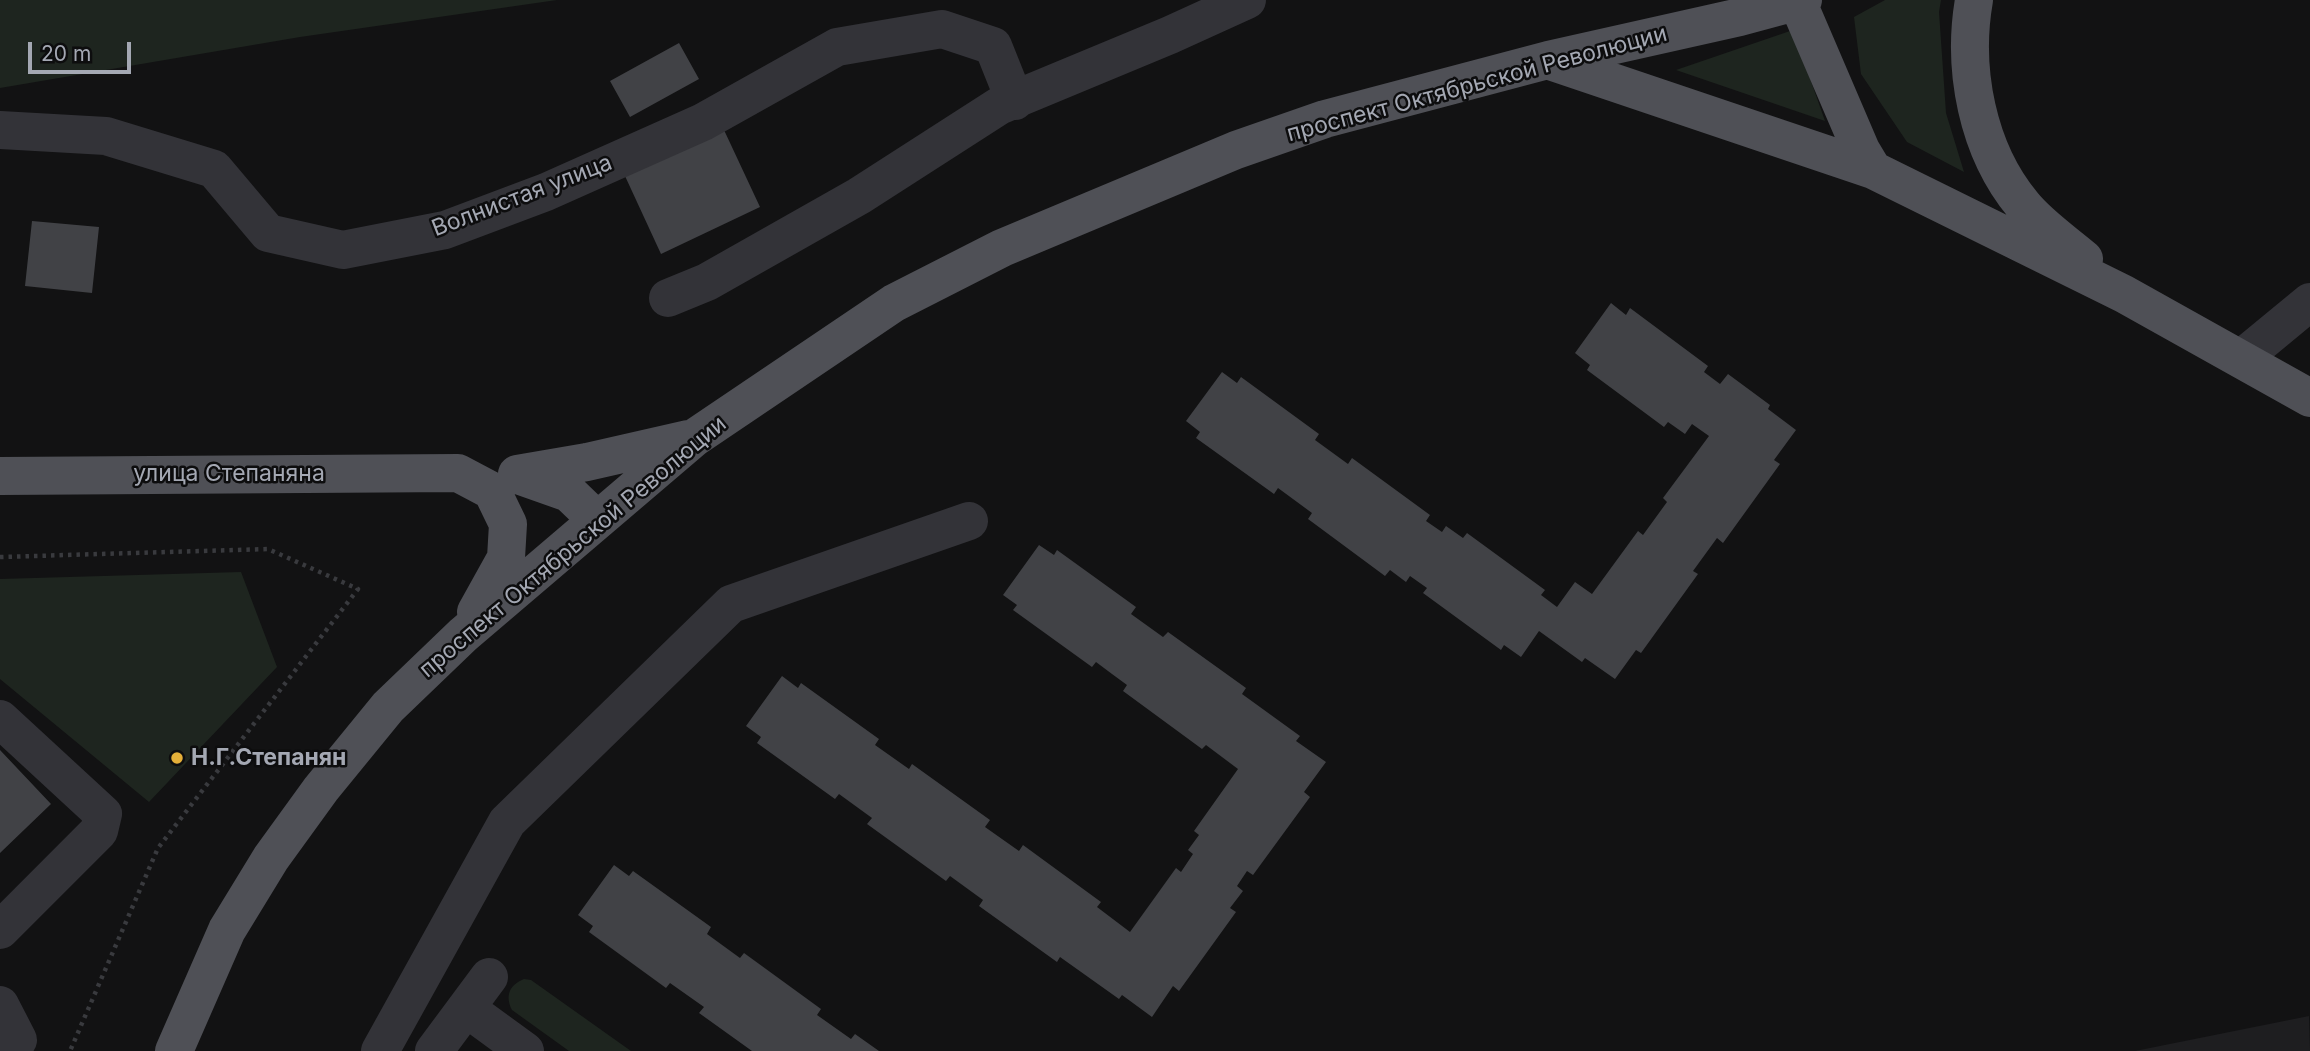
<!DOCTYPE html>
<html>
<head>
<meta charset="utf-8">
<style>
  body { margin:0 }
  #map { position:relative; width:2310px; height:1051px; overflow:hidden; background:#121213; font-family:Inter,sans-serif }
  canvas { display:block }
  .scale { position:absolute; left:28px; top:42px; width:103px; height:32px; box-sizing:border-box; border:4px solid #a4a8b3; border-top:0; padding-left:9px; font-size:21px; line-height:24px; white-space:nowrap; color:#a4a8b3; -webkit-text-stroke:5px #0d0d0e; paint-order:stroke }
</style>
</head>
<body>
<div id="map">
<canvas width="2310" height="1051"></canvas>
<div class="scale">20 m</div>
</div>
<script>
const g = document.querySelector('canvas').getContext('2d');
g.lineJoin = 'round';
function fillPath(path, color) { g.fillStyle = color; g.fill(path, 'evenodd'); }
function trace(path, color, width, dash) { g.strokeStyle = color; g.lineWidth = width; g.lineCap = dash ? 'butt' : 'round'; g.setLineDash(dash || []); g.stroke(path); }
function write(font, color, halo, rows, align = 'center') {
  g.font = font + ' Inter,sans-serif'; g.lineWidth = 5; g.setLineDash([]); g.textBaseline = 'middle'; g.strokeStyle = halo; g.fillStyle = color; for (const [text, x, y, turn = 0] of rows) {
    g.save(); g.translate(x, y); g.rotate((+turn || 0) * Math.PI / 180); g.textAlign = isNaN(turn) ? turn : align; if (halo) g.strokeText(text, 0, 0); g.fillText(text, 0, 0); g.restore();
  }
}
const built = new Path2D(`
  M2309,1016l1,35h-175z`);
const green = new Path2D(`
  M0,0h557l-257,37 -300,51z
  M1885,0h56l-2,12 7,101 18,59 -57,-30 -46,-68 -7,-57z
  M1793,30l32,91 -149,-51z
  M241,572l36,95 -128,135 -149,-123v-100z
  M524,979l7,1 100,71h-62l-57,-41c-7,-14 -3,-25 12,-31z`);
const building = new Path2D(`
  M679,43l20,36 -69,38 -20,-36z
  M724,130l36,77 -99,47 -36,-78z
  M32,221l67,6 -7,66 -67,-7z
  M1611,303l15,12 4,-7 78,58 -4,6 16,12 8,-10 42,31 -2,4 28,21 -22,30 6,4 -57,79 -6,-5 -24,33 5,3 -57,79 -5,-3 -21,29 -30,-21 -3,4 -43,-31 -18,26 -17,-12 -3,5 -78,-57 4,-5 -17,-12 -4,6 -16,-12 -5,6 -77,-57 4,-6 -34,-25 -4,6 -78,-56 4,-6 -14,-11 36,-49 15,11 4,-6 78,57 -4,6 33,24 4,-6 78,57 -4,6 16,11 4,-6 17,12 4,-5 78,57 -4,5 16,12 18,-25 17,12 46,-63 5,4 24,-33 -4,-4 46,-62 -17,-12 -7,10 -17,-12 -4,5 -77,-57 3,-5 -15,-12z
  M1039,545l15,10 3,-5 79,57 -5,7 32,23 5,-5 78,56 -4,6 58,42 -4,5 30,21 -22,30 6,5 -57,78 -6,-4 -10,15 6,5 -13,17 6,4 -57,79 -6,-5 -21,31 -30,-22 -3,4 -59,-42 -3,5 -78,-56 4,-6 -33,-24 -4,5 -79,-57 5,-6 -33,-24 -4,5 -78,-56 4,-6 -15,-11 36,-50 16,12 3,-5 78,56 -4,6 34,24 3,-5 78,56 -5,7 34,24 4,-6 78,57 -4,5 33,25 46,-64 5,4 12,-18 -5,-4 11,-15 -5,-4 44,-62 -32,-24 -4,4 -79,-58 4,-6 -15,-11 -16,-12 -4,5 -79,-57 4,-5 -14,-10z
  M0,750l51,54 -51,49z
  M614,865l15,11 4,-5 78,56 -4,7 33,24 4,-5 77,56 -4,6 34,24 4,-5 24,17h-127l-53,-38 5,-6 -34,-24 -4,5 -77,-56 4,-6 -15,-11z`);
const path = new Path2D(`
  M0,557l268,-8 90,40 -200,259 -88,203`);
const minor = new Path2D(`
  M0,130l106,6 108,33 54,64 75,17 102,-20 101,-38 157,-70 134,-75 105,-18 51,17 22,55
  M668,298l39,-16 152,-86 140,-90 171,-71 77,-35
  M2242,358l68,-56
  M0,719l103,95 -4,17 -99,99
  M0,1005l18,35 -11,11
  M466,1008l59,43
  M380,1051l127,-229 224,-218 238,-83
  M434,1051l55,-74`);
const major = new Path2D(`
  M1974,0c-12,69 3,150 49,205 16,20 41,37 61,54
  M1798,3l63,147 12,20
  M1550,61l323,109 251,124 186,104
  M517,474l70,-12 101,-23
  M518,475l51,18 28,27
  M0,476l458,-3 34,18 16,33 -2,34 -30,54
  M174,1051l53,-121 44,-72 50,-69 67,-82 75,-72 231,-197 200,-135 108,-55 234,-98 89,-31 223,-59 192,-43 63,-17`);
const markers = [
  [177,758,7,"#e4af39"]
];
const streetNames = [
  ["проспект Октябрьской Революции",1477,84,-15],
  ["Волнистая улица",522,196,-21],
  ["улица Степаняна",229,474],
  ["проспект Октябрьской Революции",573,547,-40]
];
const poiNames = [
  ["Н.Г.Степанян",191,758]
];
fillPath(built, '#1e1e20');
fillPath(green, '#1e251f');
fillPath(building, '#414246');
trace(path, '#393a3e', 4.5, [3.5, 5]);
trace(minor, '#333338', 38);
trace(major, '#4f5056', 38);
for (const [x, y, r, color] of markers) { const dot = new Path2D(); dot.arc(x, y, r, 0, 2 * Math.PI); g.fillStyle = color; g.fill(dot); trace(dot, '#0d0d0e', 2.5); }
write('23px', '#a4a8b3', '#0d0d0e', streetNames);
write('bold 23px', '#a4a8b3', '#0d0d0e', poiNames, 'left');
</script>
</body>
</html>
